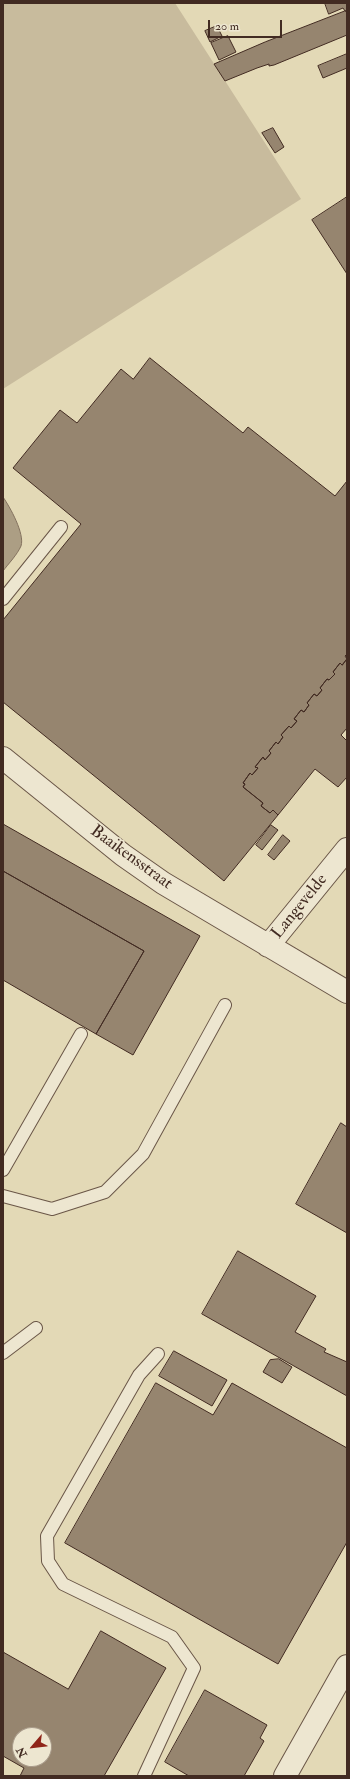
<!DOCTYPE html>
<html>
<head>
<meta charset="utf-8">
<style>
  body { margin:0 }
  #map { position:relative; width:350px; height:1779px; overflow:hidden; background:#e3d9b6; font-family:"IM FELL Double Pica",serif }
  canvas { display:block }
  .frame { position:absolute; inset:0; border:4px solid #422b22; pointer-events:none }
  .north { position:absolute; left:12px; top:1727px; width:40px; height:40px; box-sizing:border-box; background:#ede6d0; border:1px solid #a99b8a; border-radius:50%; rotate:242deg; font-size:11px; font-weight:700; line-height:16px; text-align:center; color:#422b22 }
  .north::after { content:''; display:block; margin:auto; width:14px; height:18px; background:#8f2418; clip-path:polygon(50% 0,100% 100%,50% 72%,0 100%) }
  .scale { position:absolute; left:208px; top:20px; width:74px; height:18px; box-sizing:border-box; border:2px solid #422b22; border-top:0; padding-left:5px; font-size:12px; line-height:14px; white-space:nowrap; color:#422b22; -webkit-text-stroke:3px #ede6d0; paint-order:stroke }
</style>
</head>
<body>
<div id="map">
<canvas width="350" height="1779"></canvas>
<div class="frame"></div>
<div class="north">N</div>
<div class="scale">20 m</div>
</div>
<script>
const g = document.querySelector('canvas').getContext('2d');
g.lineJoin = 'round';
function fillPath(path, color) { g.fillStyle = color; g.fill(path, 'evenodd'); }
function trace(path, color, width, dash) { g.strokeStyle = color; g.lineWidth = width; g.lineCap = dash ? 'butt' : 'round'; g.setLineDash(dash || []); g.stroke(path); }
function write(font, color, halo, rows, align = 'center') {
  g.font = font + ' "IM FELL Double Pica",serif'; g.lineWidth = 3.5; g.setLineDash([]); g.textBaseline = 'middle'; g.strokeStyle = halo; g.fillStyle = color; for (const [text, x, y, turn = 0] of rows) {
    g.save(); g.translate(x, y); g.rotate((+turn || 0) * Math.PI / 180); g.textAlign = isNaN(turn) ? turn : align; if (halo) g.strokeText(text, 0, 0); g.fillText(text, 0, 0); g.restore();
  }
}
const green = new Path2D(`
  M3,3h172l126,196 -298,190z`);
const water = new Path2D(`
  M3,497c7,10 22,37 18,49 -4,9 -12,17 -18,25z`);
const building = new Path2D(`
  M325,3h22v8h-2l-2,-3 -14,6z
  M345,11h2v24l-73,30 -5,1v-2l-12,4 -32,13 -11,-17 51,-22z
  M217,26l5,10 -12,6 -5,-11z
  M228,36l8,16 -17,8 -8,-17z
  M347,54v14l-24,10 -5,-12z
  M273,128l11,19 -9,6 -13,-20z
  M347,197v77l-35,-54z
  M150,358l93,75 5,-6 87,69 12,-15v173l-2,2 2,3 -5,6 -2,-2 -7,9 2,2 -6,6 -2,-1 -7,9 2,2 -5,6 -3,-2 -7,9 2,2 -5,7 -3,-2 -7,9 3,2 -6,7 -2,-2 -8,9 2,2 -5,7 -2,-2 -7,9 2,2 -6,7 -2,-3 -8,10 3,1 -6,7 -2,-2 -7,10 2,1 -2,3 20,16 -2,3 9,7 3,-3 5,5 -54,66 -221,-179v-82l78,-96 -68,-56 47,-58 17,13 44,-54 12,10z
  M347,659v69l-6,7 6,6v36l-9,10 -23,-18 -37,46 -5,-5 -3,3 -9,-7 2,-3 -20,-16 2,-3 -2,-1 7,-10 2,2 6,-7 -3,-1 8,-10 2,3 6,-7 -2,-2 7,-9 2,2 5,-7 -2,-2 8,-9 2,2 6,-7 -3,-2 7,-9 3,2 5,-7 -2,-2 7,-9 3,2 5,-6 -2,-2 7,-9 2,1 6,-6 -2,-2 7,-9 2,2z
  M3,824l197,112 -67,119 -37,-21 48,-83 -141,-80z
  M271,825l7,5 -16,20 -6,-5z
  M283,835l7,6 -16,19 -6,-5z
  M3,871l141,80 -48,83 -93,-54z
  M341,1123l6,4v106l-51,-29z
  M238,1251l78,45 -21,36 31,17 -2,3 23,10v34l-145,-82z
  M174,1351l53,29 -15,26 -53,-30z
  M279,1359l13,8 -10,16 -19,-11 7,-12z
  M156,1383l57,32 19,-32 115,65v94l-69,122 -213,-121z
  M101,1631l65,37 -62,108h-84l4,-8 -21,-12v-104l65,37zM20,1735h24v24h-24z
  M205,1690l62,35 -7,13 4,3 -20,35h-55l-24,-14z`);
const service = new Path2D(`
  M3,599l58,-72
  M3,1170l78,-136
  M3,1196l49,13 53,-17 38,-38 82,-149
  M3,1353l33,-25
  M144,1776l50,-108 -22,-31 -109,-53 -15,-23 -1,-25 92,-161 19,-21`);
const minor = new Path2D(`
  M3,758l120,97 40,28 184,109
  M268,946l79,-97
  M285,1776l62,-110`);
const streetNames = [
  ["Baaikensstraat",131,858,36],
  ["Langevelde",300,907,-51]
];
fillPath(green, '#c8bb9d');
fillPath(water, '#ac9e84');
trace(water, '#82705d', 1);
fillPath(building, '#96856f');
trace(building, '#422b22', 1);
trace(service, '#6a5647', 14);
trace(minor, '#6a5647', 24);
trace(service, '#ede6d0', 12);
trace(minor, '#ede6d0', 22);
write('17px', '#422b22', '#ede6d0', streetNames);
</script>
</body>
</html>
